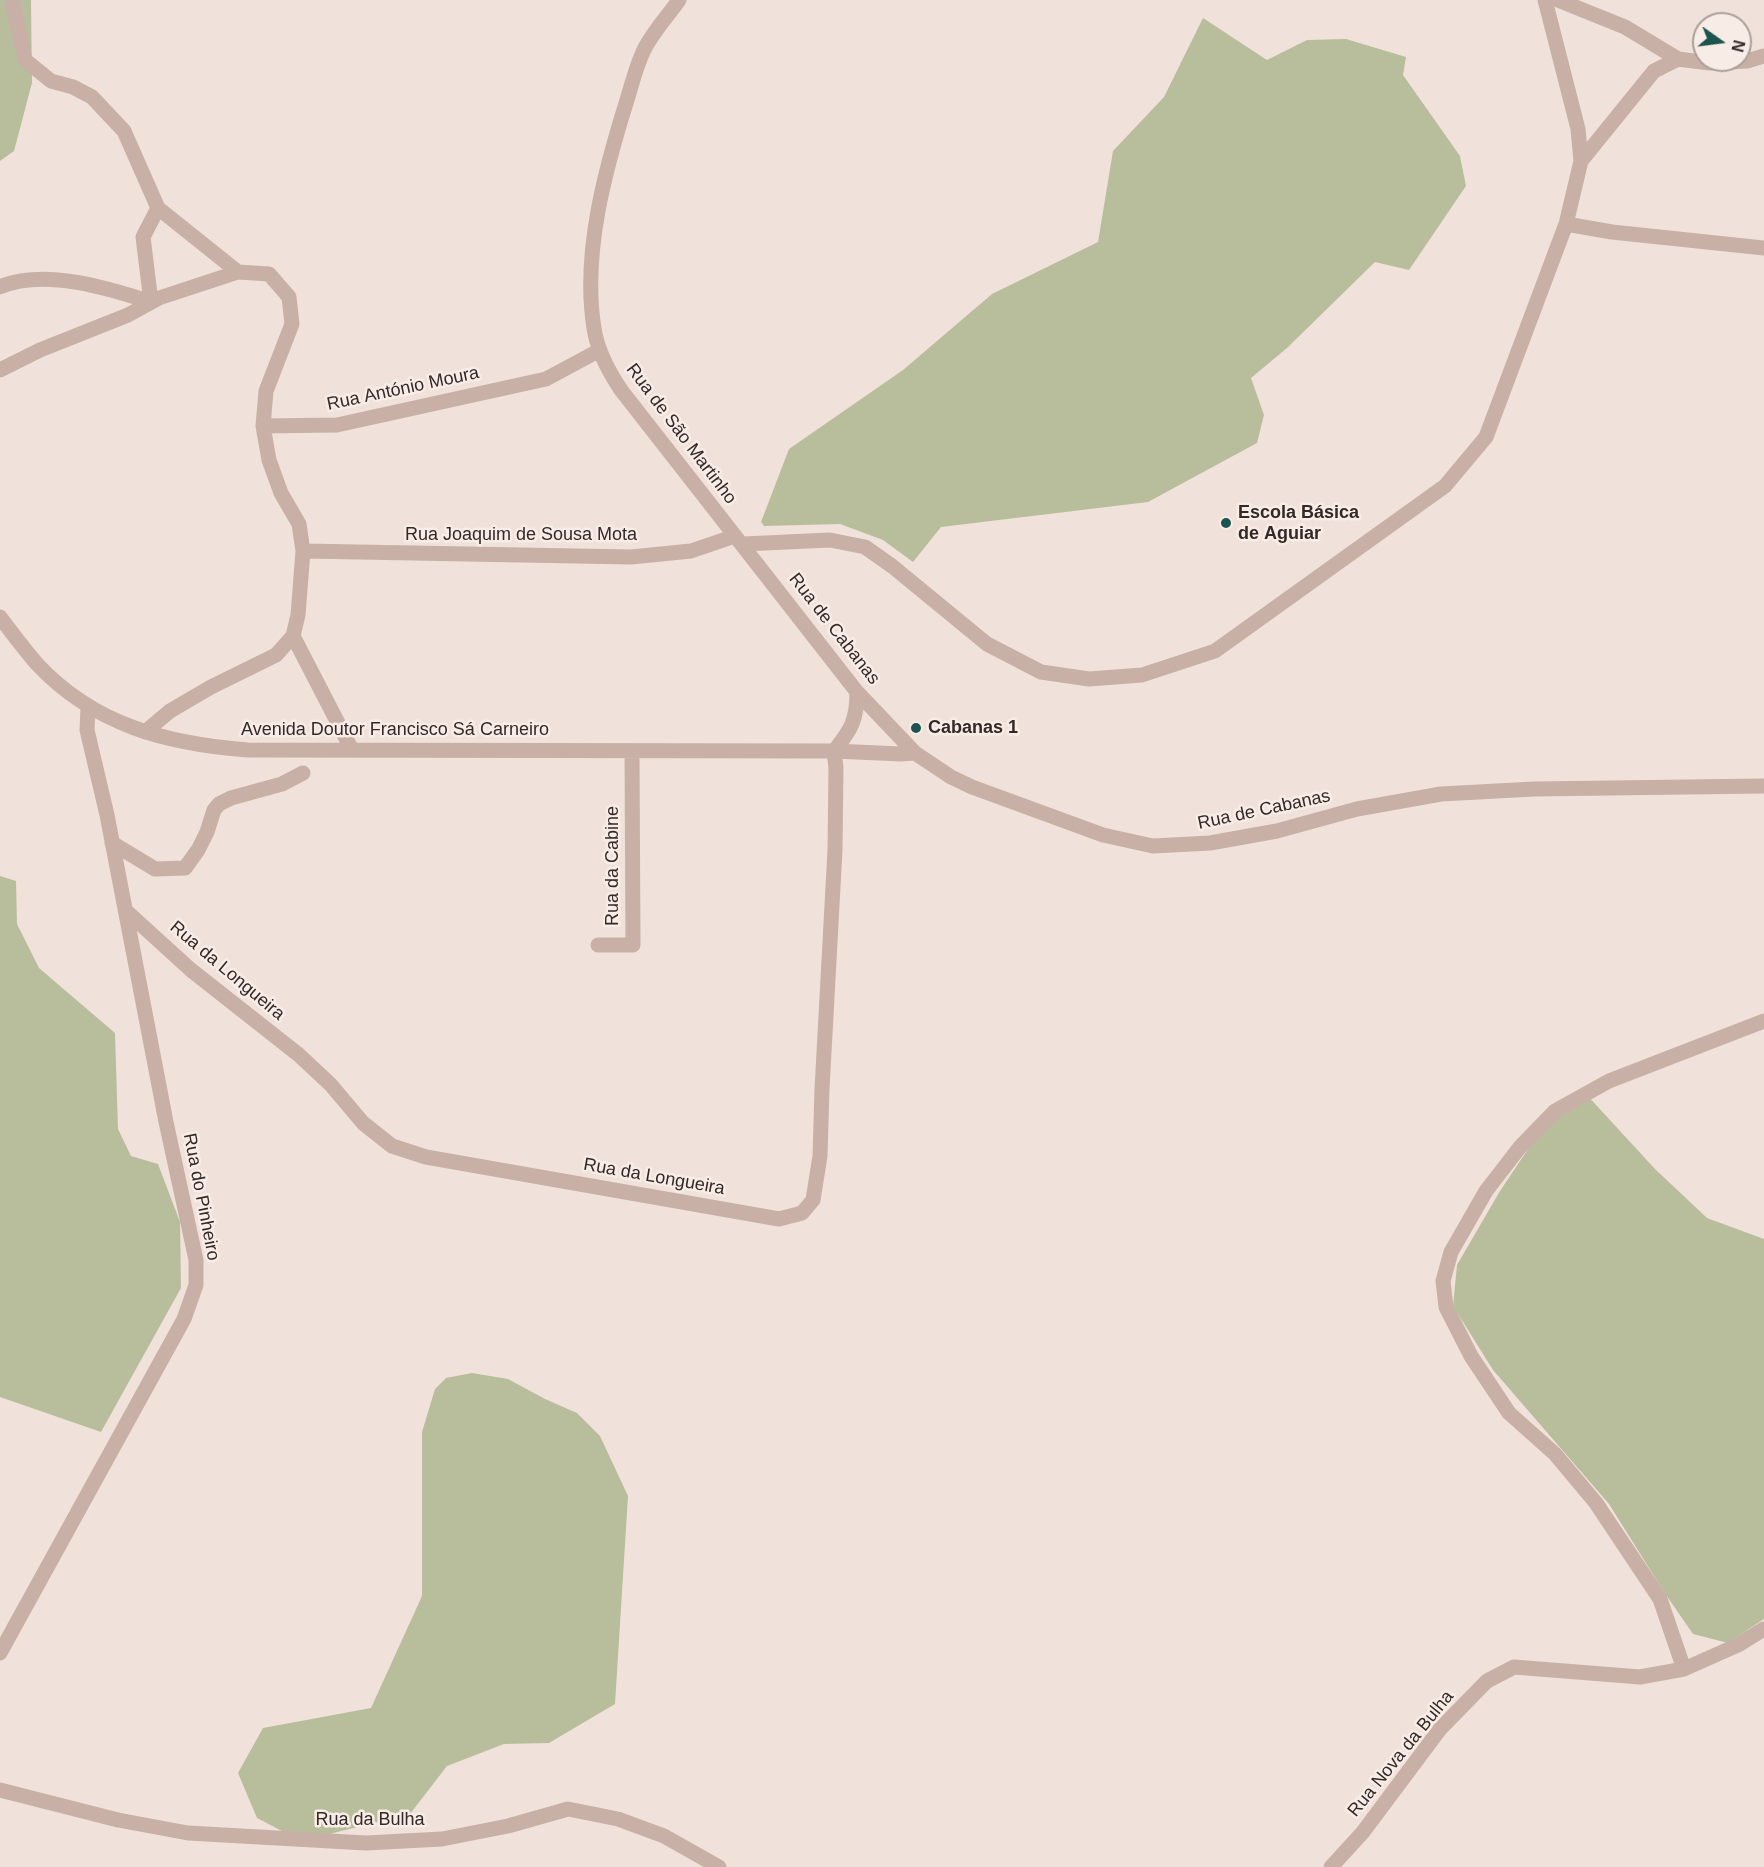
<!DOCTYPE html>
<html>
<head>
<meta charset="utf-8">
<style>
  body { margin:0 }
  #map { position:relative; width:1764px; height:1867px; overflow:hidden; background:#f0e2da; font-family:Helvetica,sans-serif }
  canvas { display:block }
  .north { position:absolute; left:1692px; top:12px; width:60px; height:60px; box-sizing:border-box; background:#f8ede6; border:2px solid #aa9f9a; border-radius:50%; rotate:104deg; font-size:16px; font-weight:700; line-height:24px; text-align:center; color:#342927 }
  .north::after { content:''; display:block; margin:auto; width:21px; height:27px; background:#1e544f; clip-path:polygon(50% 0,100% 100%,50% 72%,0 100%) }
</style>
</head>
<body>
<div id="map">
<canvas width="1764" height="1867"></canvas>
<div class="north">N</div>
</div>
<script>
const g = document.querySelector('canvas').getContext('2d');
g.lineJoin = 'round';
function fillPath(path, color) { g.fillStyle = color; g.fill(path, 'evenodd'); }
function trace(path, color, width, dash) { g.strokeStyle = color; g.lineWidth = width; g.lineCap = dash ? 'butt' : 'round'; g.setLineDash(dash || []); g.stroke(path); }
function write(font, color, halo, rows, align = 'center') {
  g.font = font + ' Helvetica,sans-serif'; g.lineWidth = 5; g.setLineDash([]); g.textBaseline = 'middle'; g.strokeStyle = halo; g.fillStyle = color; for (const [text, x, y, turn = 0] of rows) {
    g.save(); g.translate(x, y); g.rotate((+turn || 0) * Math.PI / 180); g.textAlign = isNaN(turn) ? turn : align; if (halo) g.strokeText(text, 0, 0); g.fillText(text, 0, 0); g.restore();
  }
}
const green = new Path2D(`
  M0,0h31l1,83 -18,68 -14,10z
  M1203,18l64,42 40,-20 39,-1 60,18 -3,18 57,81 6,30 -57,84 -34,-8 -88,86 -36,30 13,37 -7,28 -109,59 -207,25 -28,35 -30,-22 -43,-16 -76,2 -3,-4 28,-73 114,-79 89,-76 106,-52 15,-91 51,-54z
  M0,876l16,5 1,43 22,44 76,65 3,96 13,27 27,8 22,58 1,66 -80,144 -101,-35z
  M1586,1094l69,75 52,49 57,21v380l-36,24 -35,-9 -29,-42 -55,-88 -116,-134 -40,-64 4,-41 43,-74 58,-87z
  M472,1373l36,6 37,20 32,14 23,23 28,60 -13,208 -66,39 -45,1 -57,22 -37,48 -109,27 -44,-23 -19,-45 25,-45 108,-20 51,-112v-164l13,-43 11,-11z`);
const minor = new Path2D(`
  M12,0l13,60 26,21 22,6 19,10 32,34 34,77 80,64
  M679,0c-11,16 -28,34 -36,52 -7,15 -11,32 -16,48 -22,70 -45,154 -33,228 3,22 15,44 27,62l236,302 58,61 36,24 21,10 131,48 50,11 57,-3 67,-12 80,-22 84,-15 93,-5 230,-3
  M1558,0l67,27 53,32 31,4 38,-2 17,-5
  M1581,161l73,-90 24,-12
  M1566,224l46,8 152,16
  M0,287c43,-19 108,1 151,15
  M151,302l-8,-65 15,-29
  M0,370l40,-20 88,-35 31,-17 79,-26 31,2 20,23 3,27 -26,67 -3,35 6,34 12,33 18,31 4,27 -5,64 -5,21 -17,19 -65,32 -41,24 -25,21
  M263,426l74,-1 209,-46 54,-29
  M743,544l87,-4 35,7 27,19 95,78 54,28 48,7 53,-4 73,-24 230,-165 41,-49 80,-213 15,-63 -3,-32 -33,-129
  M303,551l328,6 60,-6 44,-15
  M0,617c12,16 24,32 37,47 57,61 130,80 211,86l586,1 67,3 14,-1
  M293,636l59,114
  M112,843l43,26 30,-1 13,-18 9,-18 7,-22 5,-6 12,-6 51,-14 21,-11
  M125,910l66,60 108,85 32,30 32,38 29,23 34,11 353,62 23,-6 11,-13 7,-44 2,-67 13,-239 1,-82 -2,-17c17,-21 23,-31 23,-59
  M598,945h35l-1,-194
  M0,1653l184,-334 12,-34v-25l-30,-138 -59,-307 -20,-85 1,-23
  M1684,1669l-24,-70 -64,-96 -41,-49 -46,-41 -38,-57 -25,-49 -3,-26 8,-29 35,-61 34,-44 35,-36 54,-30 155,-60
  M0,1790l118,30 70,13 178,10 76,-4 66,-13 60,-17 50,10 46,17 55,31
  M1331,1867l32,-35 77,-103 47,-48 27,-14 126,10 44,-8 54,-24 26,-16`);
const markers = [
  [1226,523,6,"#1e544f"],
  [916,728,6,"#1e544f"]
];
const streetNames = [
  ["Rua António Moura",403,389,-12],
  ["Rua de São Martinho",681,434,53],
  ["Rua Joaquim de Sousa Mota",521,535],
  ["Rua de Cabanas",834,629,52],
  ["Avenida Doutor Francisco Sá Carneiro",395,730],
  ["Rua de Cabanas",1264,810,-12],
  ["Rua da Cabine",613,866,-90],
  ["Rua da Longueira",227,971,40],
  ["Rua da Longueira",654,1177,10],
  ["Rua do Pinheiro",201,1197,79],
  ["Rua Nova da Bulha",1401,1754,-51],
  ["Rua da Bulha",370,1820]
];
const poiNames = [
  ["Escola Básica",1238,513],
  ["de Aguiar",1238,534],
  ["Cabanas 1",928,728]
];
fillPath(green, '#b8be9b');
trace(minor, '#c8b0a6', 15);
for (const [x, y, r, color] of markers) { const dot = new Path2D(); dot.arc(x, y, r, 0, 2 * Math.PI); g.fillStyle = color; g.fill(dot); trace(dot, '#f8ede6', 2); }
write('18px', '#342927', '#f8ede6', streetNames);
write('bold 18px', '#342927', '#f8ede6', poiNames, 'left');
</script>
</body>
</html>
